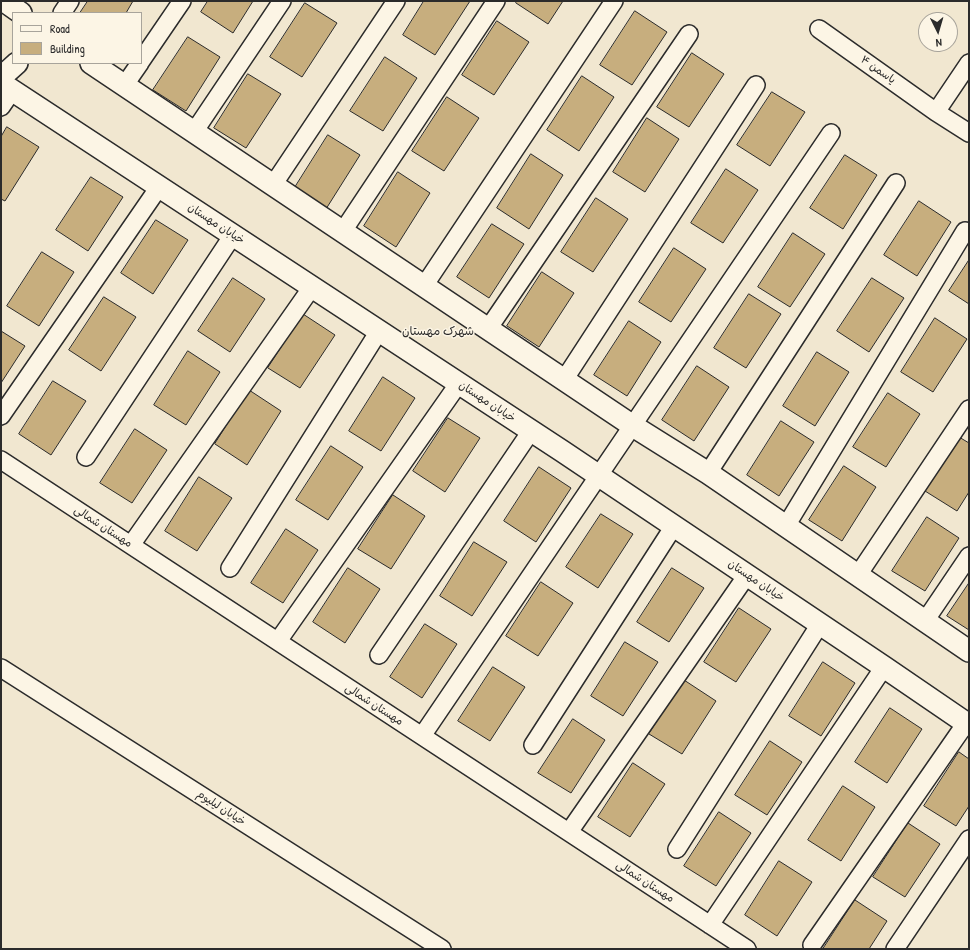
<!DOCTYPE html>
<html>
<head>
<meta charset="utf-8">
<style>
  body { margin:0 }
  #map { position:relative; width:970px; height:950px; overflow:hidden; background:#f1e7d0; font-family:"Patrick Hand",sans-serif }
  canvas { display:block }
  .frame { position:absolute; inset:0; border:2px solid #2b2b2b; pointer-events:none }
  .legend { position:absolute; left:12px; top:12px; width:130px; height:52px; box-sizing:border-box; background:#fcf5e5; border:1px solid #a8a49b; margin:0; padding:5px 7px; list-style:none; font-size:12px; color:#2b2b2b }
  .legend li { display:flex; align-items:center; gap:8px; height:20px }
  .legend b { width:20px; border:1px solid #a8a49b }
  .north { position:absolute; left:918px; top:12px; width:40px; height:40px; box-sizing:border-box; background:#fcf5e5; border:1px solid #a8a49b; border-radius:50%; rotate:175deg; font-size:11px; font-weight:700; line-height:16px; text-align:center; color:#2b2b2b }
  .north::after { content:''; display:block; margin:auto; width:14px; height:18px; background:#2b2b2b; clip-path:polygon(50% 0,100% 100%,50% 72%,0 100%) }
</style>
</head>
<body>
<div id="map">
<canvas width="970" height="950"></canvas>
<div class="frame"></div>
<ul class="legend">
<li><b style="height:5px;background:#fcf5e5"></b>Road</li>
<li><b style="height:11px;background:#c7ae7e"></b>Building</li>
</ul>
<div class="north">N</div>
</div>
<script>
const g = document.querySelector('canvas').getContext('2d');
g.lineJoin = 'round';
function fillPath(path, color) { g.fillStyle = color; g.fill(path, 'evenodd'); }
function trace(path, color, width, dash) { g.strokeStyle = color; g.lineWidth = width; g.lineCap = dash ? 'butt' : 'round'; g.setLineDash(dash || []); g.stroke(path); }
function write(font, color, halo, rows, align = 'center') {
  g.font = font + ' "Patrick Hand","Playpen Sans Arabic",sans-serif'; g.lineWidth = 3; g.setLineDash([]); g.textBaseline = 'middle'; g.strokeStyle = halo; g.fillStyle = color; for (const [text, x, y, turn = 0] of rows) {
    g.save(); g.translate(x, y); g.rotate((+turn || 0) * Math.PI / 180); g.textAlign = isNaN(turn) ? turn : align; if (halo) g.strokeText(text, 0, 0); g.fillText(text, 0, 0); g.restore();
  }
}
const building = new Path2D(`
  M88,1h45l-7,12h-46z
  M208,1h45l-20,32 -32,-21z
  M424,1h46l-35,54 -32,-20z
  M517,1h46l-15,23 -32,-21z
  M305,3l32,20 -35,54 -32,-20z
  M635,11l32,21 -35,53 -32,-20z
  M497,21l32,21 -35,53 -32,-20z
  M188,37l32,20 -34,54 -33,-21z
  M692,53l32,21 -35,53 -32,-20z
  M385,57l32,21 -34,53 -33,-20z
  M248,74l33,20 -35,54 -32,-20z
  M582,76l32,21 -35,54 -32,-21z
  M772,92l33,20 -35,54 -33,-21z
  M447,97l32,21 -35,53 -32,-20z
  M647,118l32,21 -34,53 -32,-20z
  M7,127l32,20 -34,54 -4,-2v-62z
  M328,135l32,20 -34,54 -32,-20z
  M531,154l32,21 -34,54 -32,-21z
  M845,155l32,20 -34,54 -33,-21z
  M726,169l32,21 -35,53 -32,-20z
  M398,172l32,21 -34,54 -32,-21z
  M91,177l32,20 -35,54 -32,-21z
  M596,198l32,21 -35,53 -32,-20z
  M919,201l32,21 -34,54 -33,-21z
  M156,220l32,20 -35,54 -32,-21z
  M492,224l32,20 -35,54 -32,-21z
  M793,233l32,21 -35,53 -32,-20z
  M674,248l32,21 -35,53 -32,-20z
  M42,252l32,20 -35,54 -32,-20z
  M969,260v44l-20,-13z
  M542,272l32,21 -35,54 -32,-21z
  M233,278l32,21 -35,53 -32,-21z
  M872,278l32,20 -35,54 -32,-21z
  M749,294l32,20 -35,54 -32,-20z
  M104,297l32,20 -35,54 -32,-21z
  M303,314l32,21 -35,53 -32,-20z
  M935,318l32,21 -34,53 -32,-20z
  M629,321l32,21 -34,54 -33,-21z
  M1,331l24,15 -24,37z
  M188,351l32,21 -34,53 -32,-20z
  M817,352l32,20 -34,54 -32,-20z
  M697,366l32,21 -35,54 -32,-21z
  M383,377l32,21 -34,53 -32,-20z
  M53,381l33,20 -35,54 -32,-21z
  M249,390l32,21 -34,54 -32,-21z
  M888,393l32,21 -34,53 -33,-20z
  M448,418l32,20 -35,54 -32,-21z
  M781,421l33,21 -35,54 -32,-21z
  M135,429l32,21 -35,53 -32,-20z
  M959,437l10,6v49l-12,19 -32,-20z
  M331,446l32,21 -35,53 -32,-20z
  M844,466l32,21 -34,54 -33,-21z
  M539,467l32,21 -35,54 -32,-21z
  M199,477l33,21 -35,53 -32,-20z
  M393,495l32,21 -34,53 -33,-20z
  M601,514l32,20 -35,54 -32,-21z
  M927,517l32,21 -34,53 -33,-20z
  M286,529l32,21 -35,53 -32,-20z
  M474,542l33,20 -35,54 -32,-20z
  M348,568l32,21 -35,54 -32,-21z
  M672,568l32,20 -35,54 -32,-20z
  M541,582l32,21 -35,53 -32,-20z
  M969,583v47l-22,-14z
  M739,608l32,21 -35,53 -32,-20z
  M425,624l32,20 -35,54 -32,-21z
  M625,642l33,20 -35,54 -32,-20z
  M823,662l32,21 -34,53 -32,-20z
  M493,667l32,20 -35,54 -32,-20z
  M684,680l32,21 -34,53 -33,-20z
  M890,708l32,21 -35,54 -32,-21z
  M573,719l32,21 -34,53 -33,-20z
  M770,741l32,21 -35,53 -32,-20z
  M959,752l10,7v47l-13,20 -32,-20z
  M633,763l32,21 -35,53 -32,-20z
  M843,786l32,21 -34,54 -33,-21z
  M719,812l32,21 -35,53 -32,-20z
  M908,823l32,21 -35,53 -32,-20z
  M779,861l33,21 -35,54 -32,-21z
  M855,900l32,21 -18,28h-46z`);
const minor = new Path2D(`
  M62,13l8,-12
  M819,29l117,83 33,21
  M141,61l41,-60
  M124,86l16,-23
  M1,107l11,-16
  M936,112l33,-49
  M194,132l88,-131
  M273,185l123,-184
  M343,231l153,-230
  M424,286l190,-285
  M488,329l201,-295
  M564,380l192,-295
  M1,416l158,-229
  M86,457l147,-222
  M1,460l746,489
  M708,473l188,-290
  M786,526l179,-295
  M131,545l181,-258
  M230,568l149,-237
  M858,575l111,-166
  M925,621l44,-65
  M278,641l181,-258
  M379,655l152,-224
  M1,668l441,281
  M422,736l409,-603
  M533,745l141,-219
  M569,832l178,-257
  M677,849l143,-225
  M710,925l174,-258
  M812,945l154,-222
  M895,949l74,-110`);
const tertiary = new Path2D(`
  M4,1l17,12
  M91,63l542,363 75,47 261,178
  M1,75l6,-3 10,-9
  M1,83l561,368 322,216 85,58`);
const streetNames = [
  ["یاسمن ۴",878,70,35],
  ["خیابان مهستان",216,224,33],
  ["خیابان مهستان",487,402,33],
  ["مهستان شمالی",103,527,33],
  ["خیابان مهستان",756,581,34],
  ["مهستان شمالی",374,705,33],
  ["خیابان لیلیوم",221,808,33],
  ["مهستان شمالی",645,882,33]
];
const neighbourhoodNames = [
  ["شهرک مهستان",438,332]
];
fillPath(building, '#c7ae7e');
trace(building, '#2b2b2b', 1);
trace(minor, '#2b2b2b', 20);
trace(tertiary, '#2b2b2b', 24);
trace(minor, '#fcf5e5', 17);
trace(tertiary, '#fcf5e5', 21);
write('11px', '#2b2b2b', '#fcf5e5', streetNames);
write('12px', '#2b2b2b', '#fcf5e5', neighbourhoodNames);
</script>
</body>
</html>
